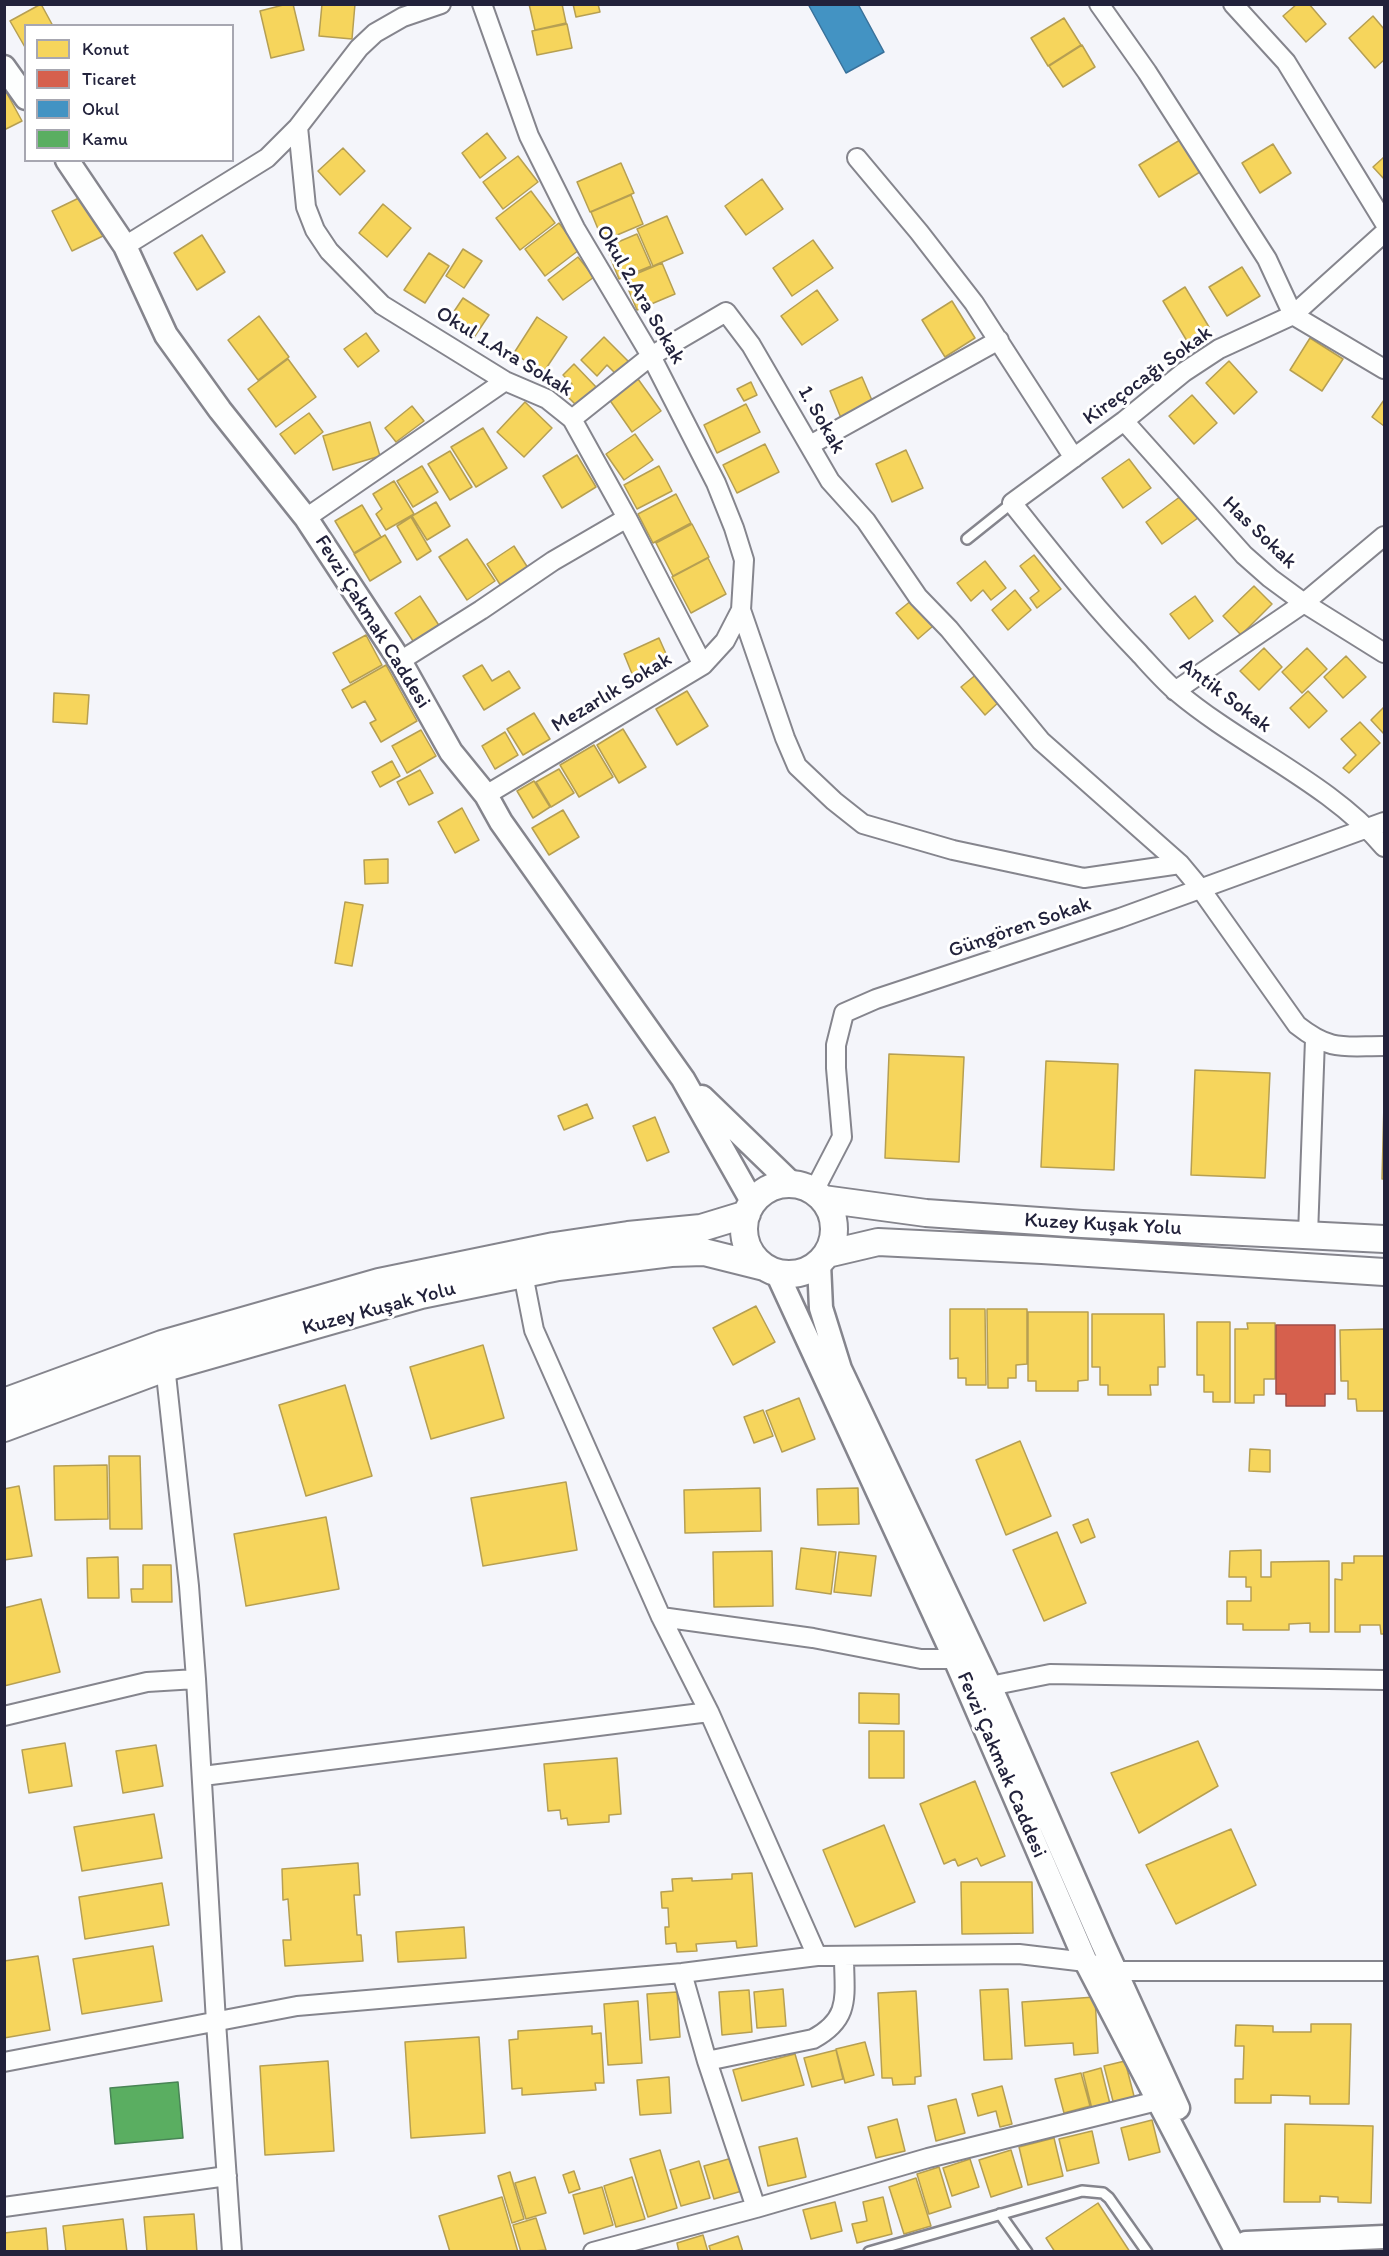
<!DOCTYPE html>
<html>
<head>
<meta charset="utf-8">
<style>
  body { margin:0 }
  #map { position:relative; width:1389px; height:2256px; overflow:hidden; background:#f4f5fa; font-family:Itim,sans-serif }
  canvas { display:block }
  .frame { position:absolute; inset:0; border:6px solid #22223b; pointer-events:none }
  .legend { position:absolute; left:24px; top:24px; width:210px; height:138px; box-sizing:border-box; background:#fff; border:2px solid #a7a7b1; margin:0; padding:8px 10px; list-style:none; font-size:18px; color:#22223b }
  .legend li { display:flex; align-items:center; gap:12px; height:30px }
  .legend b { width:30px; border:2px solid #a7a7b1 }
</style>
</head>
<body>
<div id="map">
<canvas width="1389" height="2256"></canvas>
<div class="frame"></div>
<ul class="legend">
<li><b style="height:16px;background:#f6d55c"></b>Konut</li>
<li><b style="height:16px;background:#d6604d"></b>Ticaret</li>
<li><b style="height:16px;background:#4393c3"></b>Okul</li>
<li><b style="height:16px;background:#5aae61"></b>Kamu</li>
</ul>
</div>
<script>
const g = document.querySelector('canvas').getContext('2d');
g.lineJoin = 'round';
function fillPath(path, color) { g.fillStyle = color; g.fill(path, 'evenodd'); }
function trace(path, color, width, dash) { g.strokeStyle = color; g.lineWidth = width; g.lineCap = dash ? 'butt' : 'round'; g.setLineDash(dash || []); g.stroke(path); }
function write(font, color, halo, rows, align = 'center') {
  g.font = font + ' Itim,sans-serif'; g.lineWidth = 6; g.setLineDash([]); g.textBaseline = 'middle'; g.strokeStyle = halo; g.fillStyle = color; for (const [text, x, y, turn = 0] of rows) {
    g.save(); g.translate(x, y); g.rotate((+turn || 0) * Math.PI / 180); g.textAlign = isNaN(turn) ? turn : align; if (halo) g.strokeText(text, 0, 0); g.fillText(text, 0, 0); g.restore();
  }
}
const homes = new Path2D(`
  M41,4l12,22h-27v23l-16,-28z
  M287,4h6l11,46 -33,8 -11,-47z
  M322,4h33l-3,35 -33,-3z
  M529,4h33l4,19 -31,7z
  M573,4h25l2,8 -24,5z
  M1297,4h12l17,20 -20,18 -23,-26z
  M1373,16l11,13v31l-9,8 -26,-30z
  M1064,18l17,27 -33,21 -17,-28z
  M567,24l5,24 -35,7 -5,-24z
  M1082,45l13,22 -32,20 -14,-21z
  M4,88l18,33 -18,9z
  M487,133l19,25 -26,20 -18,-25z
  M1180,140l20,32 -41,25 -20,-32z
  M1273,144l18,29 -31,20 -18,-30z
  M343,148l22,23 -25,24 -22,-24z
  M518,156l20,26 -35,27 -20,-27z
  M1384,157v22l-11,-12z
  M621,163l13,30 -44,19 -13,-30z
  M762,179l21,30 -37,26 -21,-29z
  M531,191l24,32 -35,27 -24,-32z
  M631,195l12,29 -40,17 -12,-29z
  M83,196l20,40 -31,15 -20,-40z
  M383,204l28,24 -24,29 -28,-24z
  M667,216l16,37 -30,13 -16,-37z
  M559,223l20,27 -34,26 -20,-27z
  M637,234l14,32 -32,13 -13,-32z
  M202,235l23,37 -28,18 -23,-37z
  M813,240l20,28 -41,28 -19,-28z
  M463,249l19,12 -18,27 -18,-12z
  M429,253l20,13 -24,37 -21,-13z
  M578,257l16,20 -31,23 -15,-20z
  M662,263l13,31 -38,16 -13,-31z
  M1242,267l18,29 -33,20 -18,-29z
  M1185,287l24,40 -22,14 -24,-40z
  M817,290l21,30 -36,25 -21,-29z
  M463,298l26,17 -16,24 -26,-17z
  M952,301l23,37 -30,19 -23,-37z
  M259,316l30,41 -31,23 -30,-40z
  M537,317l30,20 -24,36 -29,-20z
  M366,333l13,18 -21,16 -14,-18z
  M604,337l25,25 -12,13 -10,-10 -10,11 -16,-16z
  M1310,338l33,21 -21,32 -32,-21z
  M288,359l28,38 -40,30 -28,-38z
  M1229,361l28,31 -23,22 -28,-31z
  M574,364l24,25 -19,19 -15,-15 8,-9 -9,-9z
  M862,377l12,28 -33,13 -11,-27z
  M638,379l23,32 -29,21 -23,-33z
  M751,382l6,13 -13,6 -7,-12z
  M1192,395l25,28 -23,21 -25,-28z
  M1384,400v26l-12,-9z
  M525,402l27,26 -28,29 -27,-25z
  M746,404l14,28 -43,21 -13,-28z
  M412,406l12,15 -28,21 -11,-14z
  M309,413l14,19 -28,22 -15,-20z
  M370,422l10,34 -47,14 -10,-34z
  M483,428l24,40 -31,19 -25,-40z
  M635,434l18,26 -29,20 -18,-26z
  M765,444l14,28 -42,21 -14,-28z
  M906,450l17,38 -31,14 -16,-38z
  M450,451l22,36 -22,13 -22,-36z
  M577,455l19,32 -34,21 -19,-32z
  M1129,459l22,29 -28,20 -21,-30z
  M422,466l16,26 -25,15 -16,-26z
  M659,466l13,25 -35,18 -13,-24z
  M394,481l20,33 -28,16 -10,-16 6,-5 -9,-15z
  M676,494l15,29 -38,20 -15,-29z
  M1181,496l17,22 -36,26 -16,-22z
  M436,502l14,24 -23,14 -15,-24z
  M362,505l19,32 -27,16 -19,-32z
  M411,517l20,34 -14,9 -20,-34z
  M692,524l17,33 -36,19 -17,-33z
  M385,535l16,27 -31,19 -16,-27z
  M467,539l28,42 -28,19 -28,-43z
  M514,546l14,22 -27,18 -14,-22z
  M1034,555l27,34 -24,19 -7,-10 9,-7 -19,-25z
  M708,558l18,36 -35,19 -19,-36z
  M985,561l21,27 -15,12 -8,-10 -12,11 -14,-18z
  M1254,586l18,18 -31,31 -18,-19z
  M1015,590l16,20 -23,20 -16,-20z
  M420,596l20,31 -25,17 -20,-31z
  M1195,596l18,25 -24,18 -19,-25z
  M912,600l21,26 -15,13 -22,-26z
  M366,635l16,30 -32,18 -17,-30z
  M659,638l12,27 -36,16 -11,-27z
  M1264,648l18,19 -23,23 -19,-19z
  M1307,648l20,21 -25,24 -20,-21z
  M1346,656l20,21 -23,21 -19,-21z
  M386,665l31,56 -36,21 -11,-19 6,-3 -11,-19 -13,7 -10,-18z
  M482,665l10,16 17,-10 11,17 -36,22 -21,-34z
  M978,673l23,27 -16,15 -24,-28z
  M687,691l21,35 -31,19 -21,-36z
  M1308,691l19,20 -18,17 -19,-20z
  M54,693l35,2 -2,29 -34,-2z
  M1384,707v27l-13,-14z
  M534,713l16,26 -27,16 -16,-26z
  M1360,722l20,21 -31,30 -6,-5 13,-13 -15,-16z
  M623,729l23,38 -27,16 -22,-38z
  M421,730l15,26 -29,17 -15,-27z
  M505,732l13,23 -23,14 -13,-23z
  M594,745l19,32 -34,20 -19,-32z
  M392,761l8,15 -20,11 -8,-15z
  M559,769l15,24 -23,14 -15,-25z
  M420,770l13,23 -24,12 -12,-23z
  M534,781l16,26 -17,11 -16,-27z
  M462,808l17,32 -24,13 -17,-31z
  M563,810l16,27 -30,18 -17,-27z
  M388,859v24l-23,1 -1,-24z
  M345,902l18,3 -11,61 -17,-3z
  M889,1054l75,3 -5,105 -74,-4z
  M1046,1061l72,3 -4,106 -73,-3z
  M1195,1070l75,3 -5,105 -74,-3z
  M1384,1103v76h-2z
  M587,1104l6,14 -29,12 -6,-14z
  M655,1117l14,35 -22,9 -14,-35z
  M756,1306l19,36 -42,23 -20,-37z
  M950,1309h35l1,76h-20v-7h-8v-20l-8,1z
  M987,1309h40v55l-11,1v13h-8v10h-20z
  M1028,1312h60v68l-10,1v10h-42v-10h-8z
  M1092,1314h72l1,53h-7v18h-8l1,10h-43v-10h-8v-18h-8z
  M1197,1322h33v80h-17v-10h-9v-17h-7z
  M1247,1323h28v56h-11v16h-10v8h-19v-74h13z
  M1384,1329v82h-27l-1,-12h-8v-18h-7l-1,-51z
  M483,1345l21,73 -73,21 -21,-72z
  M345,1385l27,91 -66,20 -27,-91z
  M799,1398l16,41 -33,13 -16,-41z
  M763,1410l10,26 -19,7 -10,-26z
  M1020,1441l31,75 -45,19 -30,-75z
  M1250,1449l20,1v22l-21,-1z
  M109,1456h31l2,73h-32z
  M107,1465l1,54 -53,1 -1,-54z
  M566,1482l11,68 -94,16 -12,-68z
  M19,1486l13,70 -28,4v-71z
  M760,1488l1,43 -76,2 -1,-43z
  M858,1488l1,36 -41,1 -1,-36z
  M326,1517l13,72 -93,17 -12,-72z
  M1088,1519l7,18 -14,6 -8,-18z
  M1057,1532l29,71 -42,18 -31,-71z
  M801,1548l35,4 -5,42 -35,-5z
  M1261,1550v27h10v-15l58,-1v71h-19v-9l-21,1v6h-46v-6h-16v-23h24v-14h-5v-10h-17l1,-26z
  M772,1551l1,55 -59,1 -1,-55z
  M839,1552l37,4 -5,40 -37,-4z
  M1354,1556h30v78h-3l-1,-9h-20v7h-25v-53l7,1v-17h12z
  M118,1557l1,41h-31l-1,-40z
  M143,1565h28l1,37h-40l-1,-13h12z
  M41,1599l19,73 -56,14v-78z
  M859,1693l40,1v30l-40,-1z
  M869,1731h35v47h-35z
  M1198,1741l20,45 -79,47 -28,-60z
  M65,1743l7,43 -43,7 -7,-43z
  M156,1745l7,41 -40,7 -7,-42z
  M617,1758l4,56 -12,1v7l-41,3 -1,-7 -6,1 -1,-9 -12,1 -4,-47z
  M975,1781l30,75 -24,10 -4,-8 -19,8 -3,-7 -11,5 -24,-60z
  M154,1814l8,44 -80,13 -8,-44z
  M884,1825l31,77 -60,25 -32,-77z
  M1231,1829l25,56 -80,39 -30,-59z
  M358,1863l2,32h-6l3,40h4l2,26 -78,5 -2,-26h8l-3,-41 -5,1 -1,-31z
  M752,1873l5,73 -20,2 -1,-7 -40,3 1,7 -20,1 -1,-9 -10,1 -1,-17h4l-1,-19h-6l-1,-16 12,-1 -1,-12 20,-1v3l40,-2v-5z
  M961,1882h71l1,51 -71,1z
  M162,1883l7,42 -84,14 -6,-42z
  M464,1927l2,31 -68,4 -2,-30z
  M153,1946l9,55 -80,13 -9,-55z
  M38,1956l12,74 -46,8v-77z
  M783,1989l3,37 -29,2 -3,-36z
  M1008,1989l4,70 -28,1 -4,-70z
  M749,1990l3,42 -30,3 -3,-43z
  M916,1991l5,85 -6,1v7l-22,1 -1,-7h-10l-4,-85z
  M677,1992l3,45 -30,3 -3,-46z
  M1095,1997l3,56 -24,2 -1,-12 -48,3 -3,-44z
  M638,2001l4,62 -34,2 -4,-61z
  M1311,2024h40l-2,80h-39v-8l-39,-1v8h-36v-24h8l1,-33h-9l1,-21 37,1v6h38z
  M592,2026v8l9,-1 3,50h-9l1,7 -74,5v-7l-10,1 -3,-49 9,-1v-8z
  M479,2037l6,96 -74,5 -6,-96z
  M865,2042l9,33 -29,8 -9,-34z
  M836,2050l7,29 -31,8 -8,-29z
  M795,2054l9,31 -62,16 -9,-31z
  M328,2061l6,90 -69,4 -5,-89z
  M1125,2061l10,39 -21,5 -10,-39z
  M1101,2068l9,36 -18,5 -9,-36z
  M1081,2073l9,33 -26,7 -9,-34z
  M669,2077l2,36 -31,2 -3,-35z
  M1002,2086l10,38 -12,3 -4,-16 -18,5 -6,-22z
  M956,2099l9,34 -29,8 -8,-35z
  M897,2119l8,32 -29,7 -8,-31z
  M1152,2120l8,32 -31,8 -8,-32z
  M1285,2124l88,2 -2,77 -33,-1v-5l-18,-1v6h-36z
  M1092,2131l7,32 -32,8 -8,-32z
  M797,2138l9,39 -38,9 -9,-39z
  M1054,2138l9,38 -35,9 -9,-38z
  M660,2150l17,58 -29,9 -18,-58z
  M1011,2150l11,37 -31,10 -12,-37z
  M732,2158l10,33 -28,8 -10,-33z
  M970,2159l9,28 -27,9 -9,-28z
  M699,2161l11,37 -29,8 -11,-36z
  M939,2167l12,40 -22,7 -12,-40z
  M574,2171l6,18 -11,4 -6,-18z
  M510,2172l14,47 -12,4 -14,-47z
  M535,2177l11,36 -20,6 -11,-36z
  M632,2177l13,42 -29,8 -12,-41z
  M916,2178l15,48 -27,8 -15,-47z
  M602,2187l11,38 -29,9 -11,-39z
  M502,2197l16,55h-68l-11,-36z
  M883,2197l9,37 -35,9 -5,-19 15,-3 -4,-19z
  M835,2202l7,29 -31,8 -8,-29z
  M1098,2203l32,49h-75l-9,-14z
  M194,2214l3,38h-50l-3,-35z
  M536,2218l10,32 -25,2 -8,-27z
  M123,2219l4,33h-61l-3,-26z
  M46,2228l2,24h-44v-19z
  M703,2235l5,17h-29l-2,-9z
  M738,2236l5,16h-32l-2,-6z`);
const shops = new Path2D(`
  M1276,1325h59v69h-10v12h-39v-12h-10z`);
const schools = new Path2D(`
  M808,4h50l26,48 -38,21z`);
const public = new Path2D(`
  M178,2082l5,56 -68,6 -5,-56z`);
const service = new Path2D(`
  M967,539l45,-36
  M1000,2214l27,38
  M869,2252l213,-61 21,2 6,5 38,54`);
const minor = new Path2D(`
  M482,4l47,132 46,92 76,128 65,127 18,45 10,32 -3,50 -16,31 -22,24 -217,130
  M1099,4l48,68 120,187 26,56 91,54
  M1233,4l53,58 98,160
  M298,127l8,80 9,23 14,21 53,54 123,76 42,18 25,20 55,99 76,147
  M857,158l62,74 55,71 100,155
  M1384,233l-91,82 -74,34 -35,23 -60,49 -112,82c41,51 81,103 127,150 12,13 24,27 38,39 64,54 154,92 207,155
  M125,246l142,-88 31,-31 61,-79 16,-15 28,-16 38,-13
  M572,419l79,-63 75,-44 25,33 79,136 36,40 52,76 31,32 92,112 139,123 20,24 97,137c34,27 47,21 87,21
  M1124,421l120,134 26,23 34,25 80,50
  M810,445l189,-105
  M306,518l199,-137
  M741,610l44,128 12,28 37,35 29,23 90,26 131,28 96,-14
  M400,661l81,-51 72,-49 74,-43
  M1175,691l129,-88 80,-67
  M814,1191l28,-54 -6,-69v-23l8,-32 32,-14 244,-81 264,-96
  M1308,1235l7,-196
  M523,1274l11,56 127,287 48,95 108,244
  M164,1356l25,230 7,93 20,343 16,230
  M661,1617l152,21 108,21h34
  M990,1686l60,-12 334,6
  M4,1716l143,-34 49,-3
  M203,1776l506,-64
  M682,1973l25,88 49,147 172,-50 241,-60
  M707,2061l106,-22c39,-21 31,-44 31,-83
  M4,2062l293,-56 385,-33 135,-17 202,-2 67,8 30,9h268
  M4,2207l223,-31
  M593,2252l163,-44`);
const tertiary = new Path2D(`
  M4,67l22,31
  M67,160l58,86 41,89 54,75 86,108 94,143 51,91 35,43 15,27 182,257 70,124
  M702,1097l90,87
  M819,1264l2,44 19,61 150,317 112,256 76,166
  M777,1273l178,386 131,303 151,290
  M1246,2243l138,-6`);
const secondary = new Path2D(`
  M744 1229a45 45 0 1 1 90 0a45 45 0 1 1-90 0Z
  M823,1199l103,14 156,11 302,15
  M827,1254l51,-12 164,8 342,22
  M4,1402l158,-58 217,-62 175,-36 74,-11 73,-7 46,-14
  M4,1428l161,-60 256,-73 137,-28 113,-14 33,-1 60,15`);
const streetNames = [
  ["Okul 2.Ara Sokak",640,295,60],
  ["Okul 1.Ara Sokak",504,352,31],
  ["Kireçocağı Sokak",1148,376,-36],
  ["1. Sokak",821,420,60],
  ["Has Sokak",1259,533,44],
  ["Fevzi Çakmak Caddesi",372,622,58],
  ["Mezarlık Sokak",612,693,-31],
  ["Antik Sokak",1225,696,37],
  ["Güngören Sokak",1020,928,-19],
  ["Kuzey Kuşak Yolu",1103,1225,3],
  ["Kuzey Kuşak Yolu",379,1309,-15],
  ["Fevzi Çakmak Caddesi",1001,1765,67]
];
fillPath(homes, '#f6d55c');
trace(homes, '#b69f52', 1.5);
fillPath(shops, '#d6604d');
trace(shops, '#a04d48', 1.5);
fillPath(schools, '#4393c3');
trace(schools, '#39719a', 1.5);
fillPath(public, '#5aae61');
trace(public, '#498456', 1.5);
trace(service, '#85858d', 14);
trace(minor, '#85858d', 22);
trace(tertiary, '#85858d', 27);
trace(secondary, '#85858d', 30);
trace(service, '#fdfefe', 9);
trace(minor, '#fdfefe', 18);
trace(tertiary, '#fdfefe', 22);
trace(secondary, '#fdfefe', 26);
write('21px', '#22223b', '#fff', streetNames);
</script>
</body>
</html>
